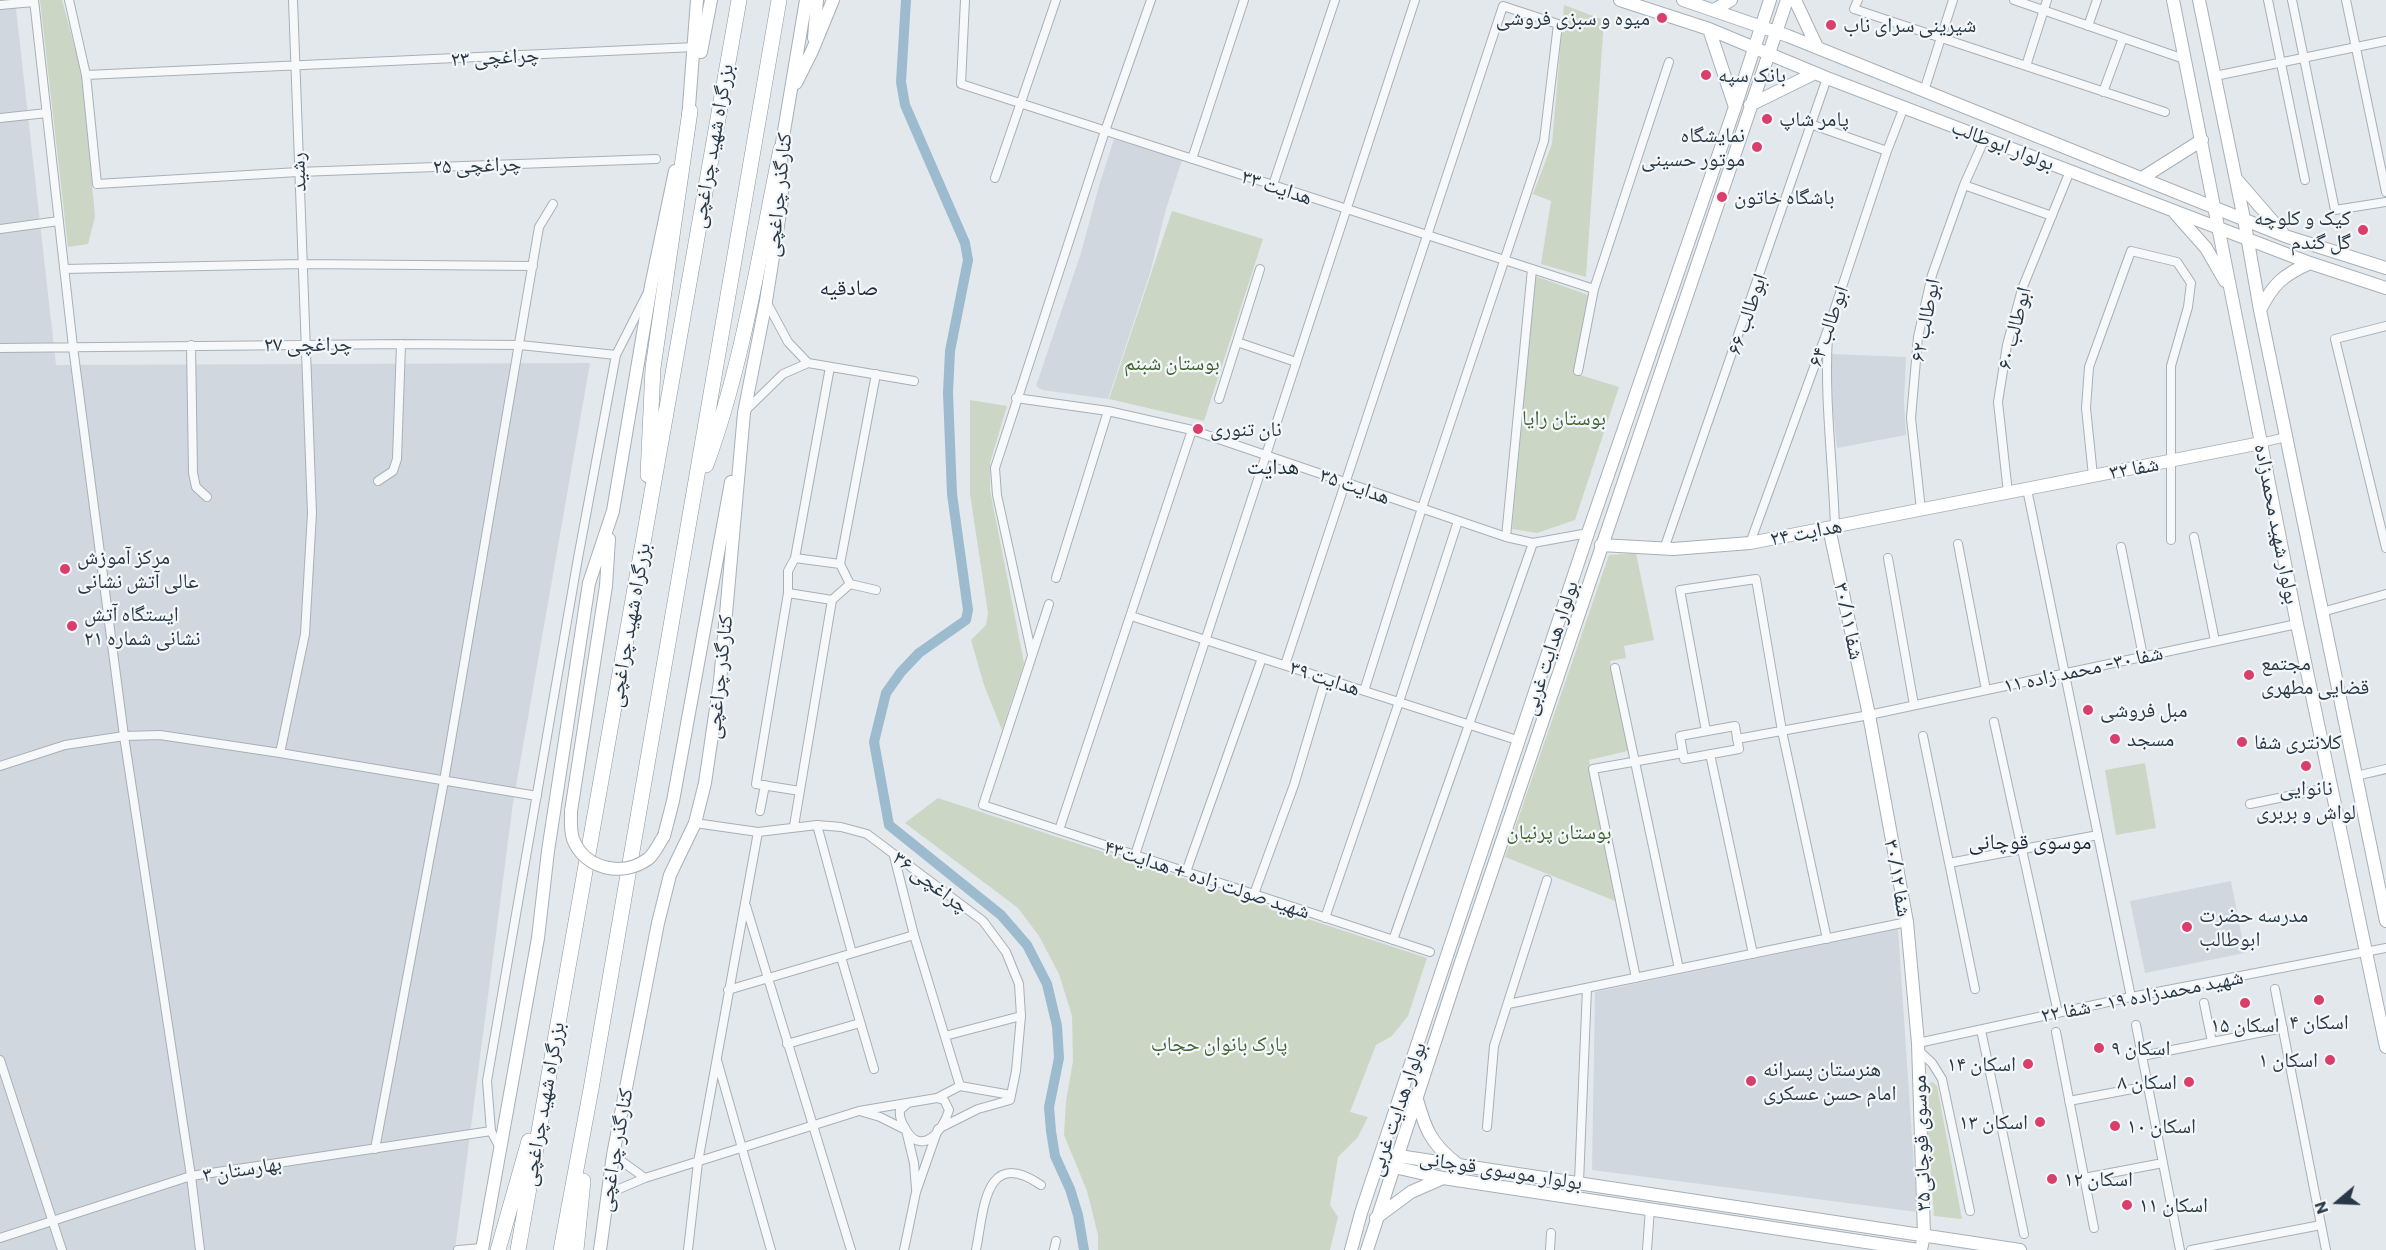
<!DOCTYPE html>
<html>
<head>
<meta charset="utf-8">
<style>
  body { margin:0 }
  #map { position:relative; width:2386px; height:1250px; overflow:hidden; background:#e3e8ec; font-family:Commissioner,sans-serif }
  canvas { display:block }
  .north { position:absolute; left:2308px; top:1172px; width:60px; height:60px; -webkit-text-stroke:4px #f3f7f9; paint-order:stroke; rotate:251deg; font-size:16px; font-weight:700; line-height:24px; text-align:center; color:#293846 }
  .north::after { content:''; display:block; margin:auto; width:21px; height:27px; background:#293846; clip-path:polygon(50% 0,100% 100%,50% 72%,0 100%) }
</style>
</head>
<body>
<div id="map">
<canvas width="2386" height="1250"></canvas>
<div class="north">N</div>
</div>
<script>
const g = document.querySelector('canvas').getContext('2d');
g.lineJoin = 'round';
function fillPath(path, color) { g.fillStyle = color; g.fill(path, 'evenodd'); }
function trace(path, color, width, dash) { g.strokeStyle = color; g.lineWidth = width; g.lineCap = dash ? 'butt' : 'round'; g.setLineDash(dash || []); g.stroke(path); }
function write(font, color, halo, rows, align = 'center') {
  g.font = font + ' Commissioner,"Noto Naskh Arabic",sans-serif'; g.lineWidth = 4.5; g.setLineDash([]); g.textBaseline = 'middle'; g.strokeStyle = halo; g.fillStyle = color; for (const [text, x, y, turn = 0] of rows) {
    g.save(); g.translate(x, y); g.rotate((+turn || 0) * Math.PI / 180); g.textAlign = isNaN(turn) ? turn : align; if (halo) g.strokeText(text, 0, 0); g.fillText(text, 0, 0); g.restore();
  }
}
const built = new Path2D(`
  M0,0h15l41,365 534,-2 -77,440 -58,447h-455z
  M1114,139l68,21 -16,49 -16,64 -42,126 -66,-9 -6,-4 45,-133 18,-67z
  M1831,354l75,3 -2,45 2,33 -69,13 -4,-36z
  M2231,881l14,72 -100,20 -15,-72z
  M1898,929l19,283 -325,-42 3,-178z`);
const green = new Path2D(`
  M40,0h22l20,74 13,143 -7,27 -20,3z
  M1564,5l40,15 -18,257 -45,-13 10,-63 -18,-7 19,-50z
  M1172,211l91,28 -59,182 -95,-22z
  M1535,276l53,19 -14,78 45,14 -44,133 -38,13 -25,-4z
  M970,400l37,6 -17,57v27l34,173 -22,67 -18,-45 -13,-45 15,-15 2,-12 -18,-119z
  M1636,553l18,87 -30,6 2,12 -16,3 18,90 -39,9 26,141 -110,-44 104,-302z
  M2145,763l11,65 -40,7 -11,-65z
  M938,798l489,160 -19,58 -16,20 -16,9 -26,67 18,5 -10,20 -20,20 -8,48 8,12 -8,33h-232v-15l-11,-44 -23,-56 2,-34 7,-40 -1,-45 -13,-42 -20,-38 -21,-28 -113,-85z
  M1932,1082l5,4 25,133 -28,-3 -9,-120 3,-12z`);
const canal = new Path2D(`
  M906,0l-5,82 4,23 60,138 3,17 -18,91 -2,42 4,101 16,116 -2,10 -47,33 -18,19 -15,21 -12,49 15,83 112,90 26,30 20,39 10,42 2,32 -10,49 2,24 4,25 15,33 8,26 6,35`);
const street = new Path2D(`
  M34,0l39,347 51,389 67,440 9,74
  M69,0l17,75 11,109 201,-12 358,-13
  M965,0l-4,84 633,205
  M1858,0l-4,9 311,103
  M2014,0l170,59
  M2268,0l37,180
  M2292,0l43,210 51,-8
  M2346,0l40,192
  M0,5l34,-3
  M2088,26l9,-26
  M2026,66l21,-66
  M86,75l609,-28
  M2215,76l171,-35
  M1924,91l29,-91
  M2103,92l20,-54
  M0,118l47,-5
  M1813,125l74,26
  M1192,159l52,-159
  M995,178l61,-178
  M1273,185l62,-185
  M1964,185l88,31
  M0,229l59,-8
  M64,269l238,-5 231,2
  M766,301l22,41 20,21
  M2386,326l-51,13 51,209
  M1828,336c-4,63 5,127 7,191
  M1237,342l59,20
  M191,345l2,128 3,14 11,10
  M0,348l401,-4 119,1 96,10
  M1578,371l16,-82 75,-227
  M1016,398l92,13 84,19 314,107 27,6 55,-10
  M1219,399l41,-130
  M744,412l39,-38 25,-11 106,18
  M2261,443l25,-6
  M2093,476l-7,-68 3,-41 42,-116 46,11 14,21 -3,24 -17,59v174
  M378,481l15,-10 4,-12 4,-115
  M2027,489l104,508
  M2008,493l-10,-91 9,-57 15,-56 48,-118
  M1921,510l-10,-92 7,-81 14,-62 32,-90 21,-47
  M1506,537l26,-268
  M2194,537l21,104
  M1750,543l79,-217 58,-175 17,-44
  M1958,544l28,146
  M2121,547l22,109
  M1664,549l163,-471
  M795,558l45,6
  M1888,558l26,147
  M1056,578l52,-167
  M850,584l26,6
  M788,593l44,7
  M1049,604l-66,201 447,147
  M2322,612l64,-18
  M1131,616l389,125
  M1032,655l-35,-160 -2,-27 110,-337 46,-131
  M1285,665l218,-659 55,18 -14,117 -122,367 -58,183
  M1615,668l64,301
  M1994,722l64,291
  M1735,726l4,23 -55,10 -4,-23z
  M1706,731l-26,-141 76,-11 26,152 45,208
  M1923,736l52,253
  M1737,739l132,-24 428,-91
  M280,753l25,-119 7,-121 -19,-513
  M1710,754l43,200
  M0,766l65,-21 59,-9 36,-1 120,18 257,43
  M2356,776l30,-7
  M800,791l-44,-7 32,-191v-22l7,-13 35,-191
  M2250,804l82,-17
  M760,811l5,-26
  M695,823l63,9 59,-7 24,2 26,7 116,87 23,31 13,32 2,32 -5,55 -6,29 -32,9 -40,20 -22,63 -12,58
  M817,825l35,128
  M794,826l38,-226 18,-16 -10,-20 36,-190
  M1059,830l133,-400
  M1135,855l280,-855
  M894,856l20,79 46,151
  M1949,863l149,-28
  M1186,872l76,-214
  M1254,894l40,-109 32,-107
  M746,906l105,344
  M1325,918l74,-216 59,-181
  M1393,940l140,-397
  M841,957l33,112
  M1636,978l-43,-209 90,-16
  M2275,989l51,261
  M728,990l186,-55
  M2204,1003l8,39
  M1508,1004l399,-82
  M2136,1025l44,225
  M1981,1030l43,204
  M2056,1032l38,196
  M945,1036l76,-20
  M1918,1043l213,-46 255,-49
  M787,1044l73,-21
  M1918,1050l14,13 10,16 28,132
  M2142,1056l141,-28
  M0,1060l62,190
  M717,1060l54,190
  M937,1098l23,-12 51,9
  M2069,1101l79,-15
  M863,1112l17,5 26,13 8,33 2,26
  M1487,1127l7,-81 53,-166
  M500,1148l-9,-17 -4,-50 91,-523 38,-203 31,-61
  M375,1149l69,-368 95,-554 14,-23
  M613,1155l32,23
  M2084,1178l79,-15
  M1579,1182l8,-194
  M607,1194l38,-16 214,-67 78,-13 7,2 5,10c-6,21 -28,48 -44,18 -4,-6 -6,-11 -5,-18l7,-6
  M0,1238l191,-62 300,-45
  M458,1250l24,-2
  M688,1250l10,-88 60,-330
  M976,1250c8,-39 8,-104 65,-65
  M1054,1250l2,-9
  M1550,1250l1,-17
  M1647,1250l3,-42
  M2191,1250l130,-25`);
const secondary = new Path2D(`
  M1620,0l89,29 118,49 483,185 76,25
  M1683,0l105,36 497,200 101,32
  M1795,0l22,47
  M2173,0l124,624 89,423
  M2199,0l45,219 16,91 126,611
  M1714,10l17,-10
  M1709,29l26,78
  M814,38l3,-38
  M701,52l10,-52
  M796,83l16,-32 21,-51
  M1750,105l65,-32
  M688,120l9,-120
  M2142,178l60,-38
  M2237,180l45,52
  M2175,213l31,35 19,33
  M2260,310c13,-26 23,-35 50,-47
  M1829,528l40,187 38,207 11,121 6,192 -3,15
  M1601,545l72,4 77,-6 511,-100
  M571,811l35,-225 3,-47
  M664,836l9,-35 58,-319
  M1416,1096c9,32 14,47 40,67
  M1392,1155l628,95
  M1389,1162l5,5 49,11 475,72
  M1376,1218l35,-26 32,-14
  M482,1250l56,-312 10,-87 41,-268 24,-72 38,-225 24,-115
  M600,1250l13,-95 45,-232 12,-48 25,-52 10,-40 15,-102 24,-268 22,-112 16,-101 -1,-51 25,-149
  M1351,1250l10,-37 227,-680 147,-426 35,-107
  M1367,1250l93,-285 327,-965`);
const highway = new Path2D(`
  M706,465c37,-101 53,-210 75,-316
  M648,475l5,-107 37,-257
  M498,1250l31,-109
  M518,1250l221,-1250
  M561,1250l30,-161 188,-1089
  M576,1250l7,-69`);
const secondaryBridge = new Path2D(`
  M571,811c0,9 -1,19 2,28 12,31 50,38 75,20 7,-6 11,-16 16,-23`);
const markers = [
  [1662,18,6,"#da3f6b"],
  [1831,25,6,"#da3f6b"],
  [1706,75,6,"#da3f6b"],
  [1767,119,6,"#da3f6b"],
  [1757,147,6,"#da3f6b"],
  [1722,197,6,"#da3f6b"],
  [2363,230,6,"#da3f6b"],
  [1198,429,6,"#da3f6b"],
  [65,569,6,"#da3f6b"],
  [72,626,6,"#da3f6b"],
  [2249,675,6,"#da3f6b"],
  [2088,710,6,"#da3f6b"],
  [2115,739,6,"#da3f6b"],
  [2242,742,6,"#da3f6b"],
  [2306,766,6,"#da3f6b"],
  [2187,927,6,"#da3f6b"],
  [2319,1000,6,"#da3f6b"],
  [2245,1003,6,"#da3f6b"],
  [2099,1048,6,"#da3f6b"],
  [2330,1060,6,"#da3f6b"],
  [2028,1064,6,"#da3f6b"],
  [1751,1081,6,"#da3f6b"],
  [2189,1082,6,"#da3f6b"],
  [2040,1122,6,"#da3f6b"],
  [2115,1126,6,"#da3f6b"],
  [2052,1179,6,"#da3f6b"],
  [2127,1205,6,"#da3f6b"]
];
const poiNames = [
  ["میوه و سبزی فروشی",1650,18,"right"],
  ["شیرینی سرای ناب",1843,25],
  ["بانک سپه",1718,75],
  ["پامر شاپ",1779,119],
  ["نمایشگاه",1745,135,"right"],
  ["موتور حسینی",1745,159,"right"],
  ["باشگاه خاتون",1734,197],
  ["کیک و کلوچه",2351,218,"right"],
  ["گل گندم",2351,242,"right"],
  ["نان تنوری",1210,429],
  ["مرکز آموزش",77,557],
  ["عالی آتش نشانی",77,581],
  ["ایستگاه آتش",84,614],
  ["نشانی شماره ۲۱",84,638],
  ["مجتمع",2261,663],
  ["قضایی مطهری",2261,687],
  ["مبل فروشی",2100,710],
  ["مسجد",2127,739],
  ["کلانتری شفا",2254,742],
  ["نانوایی",2306,788,"center"],
  ["لواش و بربری",2306,812,"center"],
  ["مدرسه حضرت",2199,915],
  ["ابوطالب",2199,939],
  ["اسکان ۴",2319,1022,"center"],
  ["اسکان ۱۵",2245,1025,"center"],
  ["اسکان ۹",2111,1048],
  ["اسکان ۱",2318,1060,"right"],
  ["اسکان ۱۴",2016,1064,"right"],
  ["هنرستان پسرانه",1763,1069],
  ["امام حسن عسکری",1763,1093],
  ["اسکان ۸",2177,1082,"right"],
  ["اسکان ۱۳",2028,1122,"right"],
  ["اسکان ۱۰",2127,1126],
  ["اسکان ۱۲",2064,1179],
  ["اسکان ۱۱",2139,1205]
];
const streetNames = [
  ["چراغچی ۲۳",495,57,-3],
  ["بولوار ابوطالب",2003,145,21],
  ["بزرگراه شهید چراغچی",712,146,-80],
  ["چراغچی ۲۵",477,165,-2],
  ["رشید",298,172,-92],
  ["هدایت ۳۳",1277,187,18],
  ["کنارگذر چراغچی",778,195,-84],
  ["ابوطالب ۶۶",1747,314,-71],
  ["ابوطالب ۶۲",1925,320,-79],
  ["ابوطالب ۶۴",1828,326,-71],
  ["ابوطالب ۶۰",2014,328,-76],
  ["چراغچی ۲۷",308,344],
  ["شفا ۳۲",2134,468,-11],
  ["هدایت ۳۵",1355,486,19],
  ["بولوار شهید محمدزاده",2277,524,79],
  ["هدایت ۲۴",1806,532,-11],
  ["شفا ۳۰/۱۱",1849,621,78],
  ["بزرگراه شهید چراغچی",629,625,-80],
  ["بولوار هدایت غربی",1550,648,-72],
  ["شفا ۳۰- محمد زاده ۱۱",2083,669,-12],
  ["کنارگذر چراغچی",719,677,-84],
  ["هدایت ۳۹",1325,678,18],
  ["شفا ۳۰/۱۲",1898,878,80],
  ["شهید صولت زاده + هدایت۴۳",1207,879,18],
  ["چراغچی ۳۶",931,882,37],
  ["شهید محمدزاده ۱۹ - شفا ۲۲",2142,996,-11],
  ["بزرگراه شهید چراغچی",543,1104,-80],
  ["بولوار هدایت غربی",1397,1109,-71],
  ["موسوی قوچانی۳۵",1921,1143,-92],
  ["کنارگذر چراغچی",615,1150,-80],
  ["بهارستان ۳",242,1169,-9],
  ["بولوار موسوی قوچانی",1501,1170,9]
];
const parkNames = [
  ["بوستان شبنم",1172,363],
  ["بوستان رایا",1564,418],
  ["بوستان پرنیان",1559,832],
  ["پارک بانوان حجاب",1219,1044]
];
const neighbourhoodNames = [
  ["صادقیه",849,288],
  ["هدایت",1273,467],
  ["موسوی قوچانی",2030,842]
];
fillPath(built, '#d1d7df');
fillPath(green, '#cbd7c4');
trace(canal, '#9cbbcf', 10);
trace(street, '#a7b0b7', 10);
trace(secondary, '#a7b0b7', 14);
trace(highway, '#8997a4', 16);
trace(street, '#f6f8fa', 8);
trace(secondary, '#fff', 12);
trace(highway, '#fff', 15);
trace(secondaryBridge, '#a7b0b7', 14, []);
trace(secondaryBridge, '#fff', 12);
for (const [x, y, r, color] of markers) { const dot = new Path2D(); dot.arc(x, y, r, 0, 2 * Math.PI); g.fillStyle = color; g.fill(dot); trace(dot, '#f3f7f9', 2); }
write('21px', '#293846', '#f3f7f9', poiNames, 'left');
write('21px', '#293846', '#f3f7f9', streetNames);
write('21px', '#446335', '#f3f7f9', parkNames);
write('22px', '#1b2837', '#f3f7f9', neighbourhoodNames);
</script>
</body>
</html>
